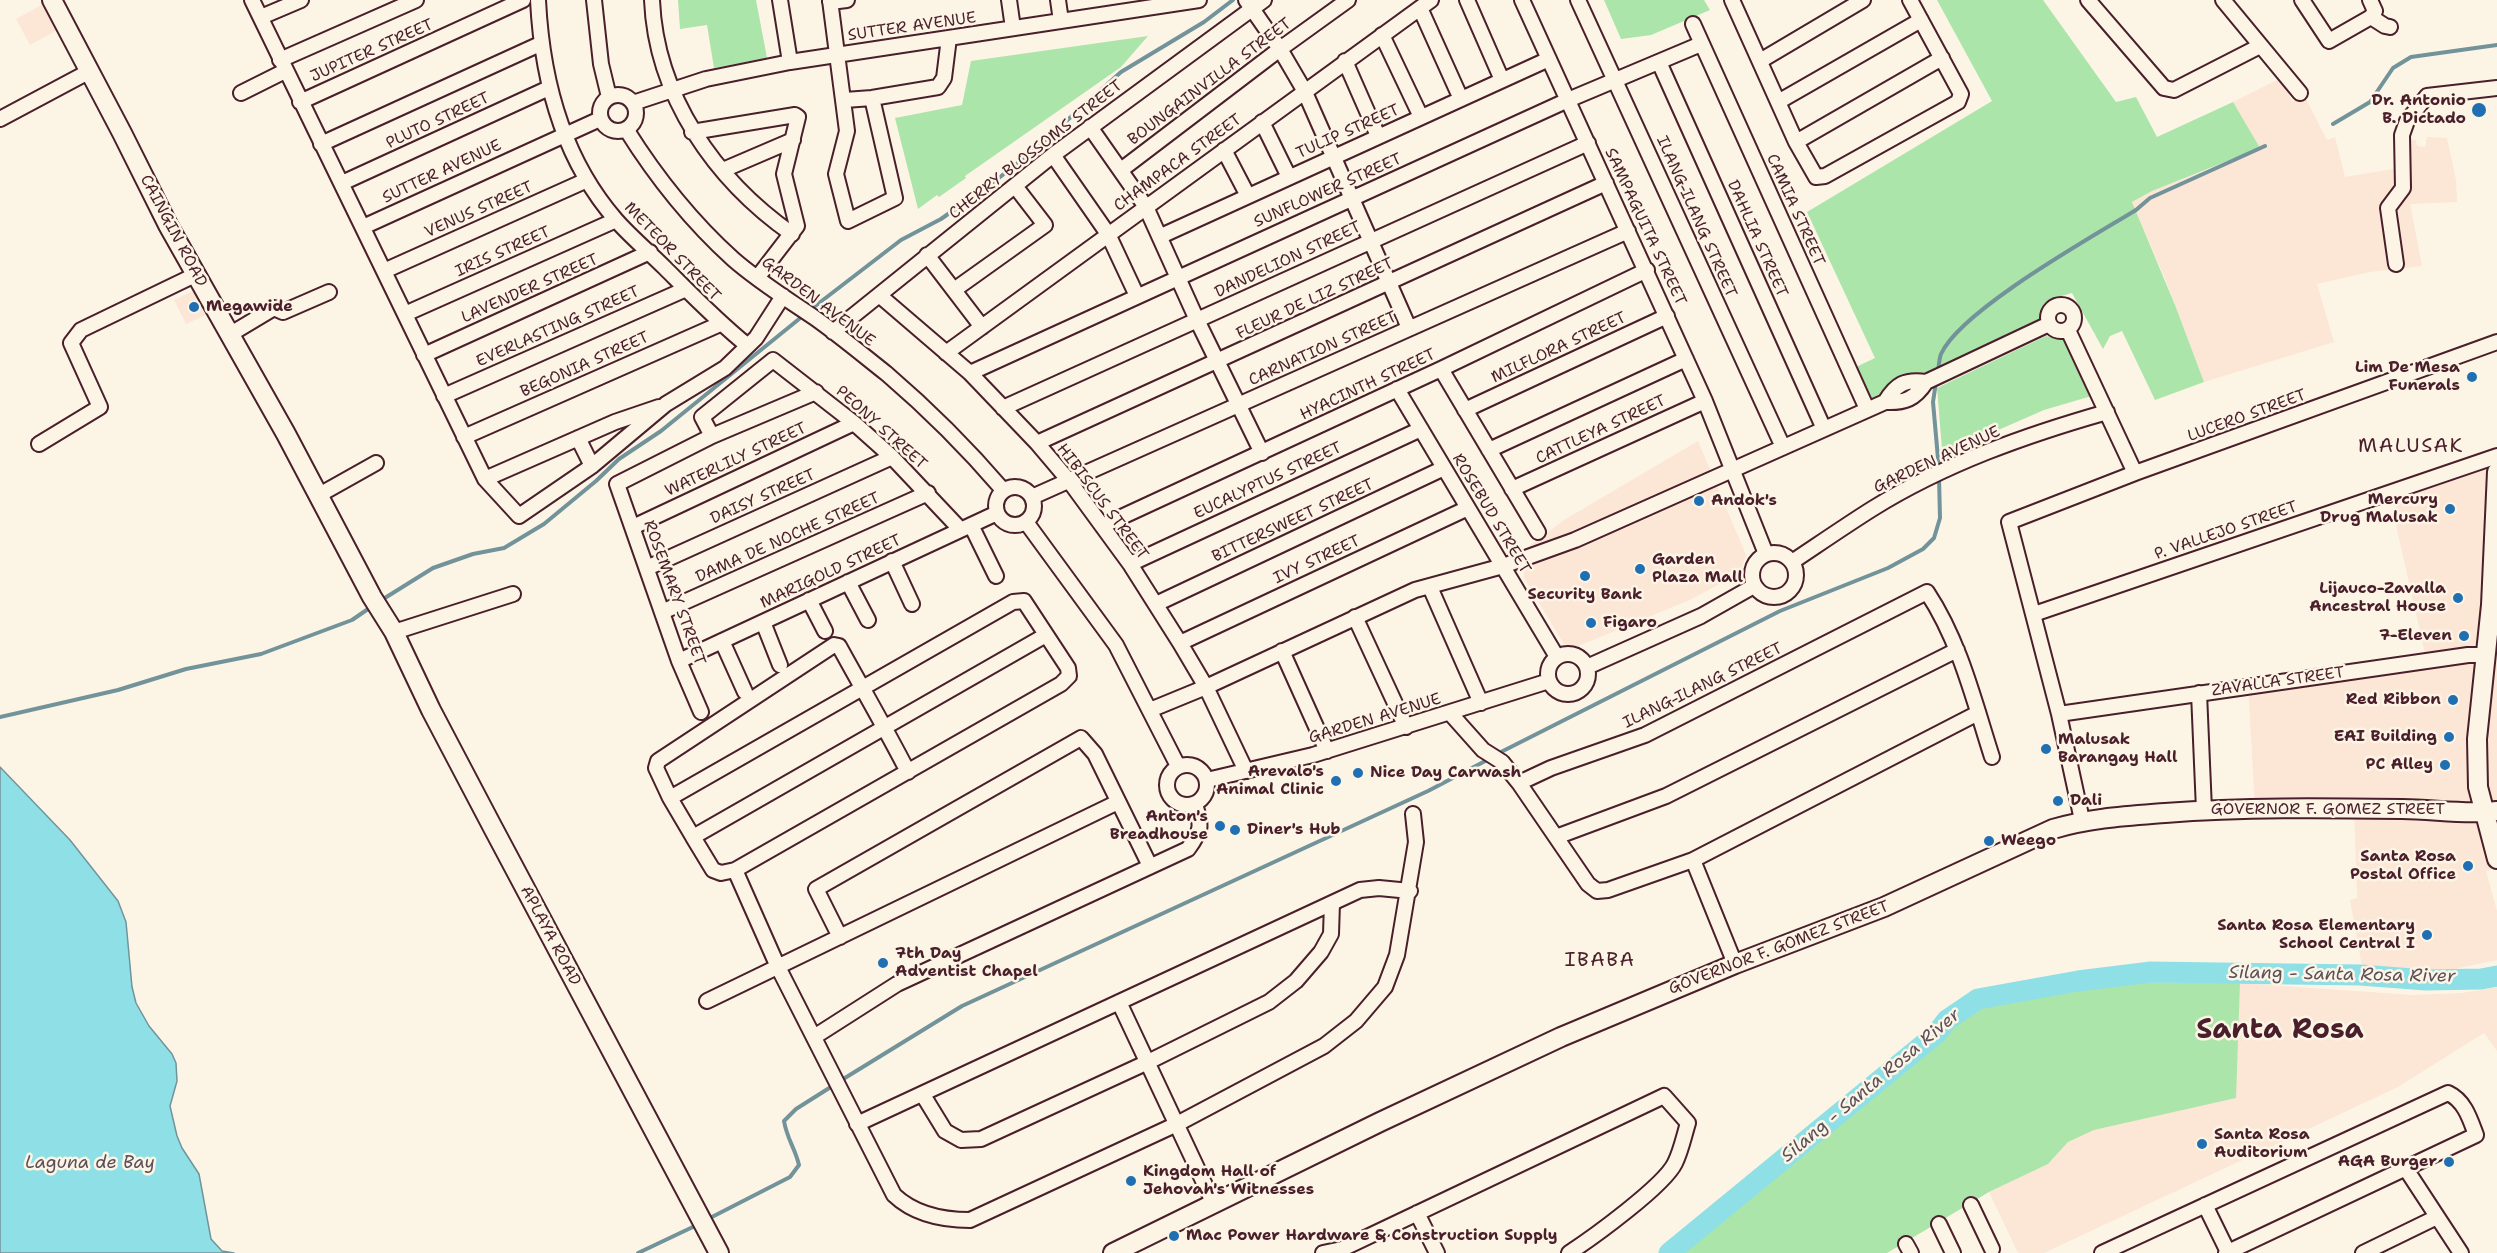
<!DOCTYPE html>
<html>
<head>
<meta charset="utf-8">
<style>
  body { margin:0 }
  canvas { display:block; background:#fcf5e5 }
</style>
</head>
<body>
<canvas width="2497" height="1253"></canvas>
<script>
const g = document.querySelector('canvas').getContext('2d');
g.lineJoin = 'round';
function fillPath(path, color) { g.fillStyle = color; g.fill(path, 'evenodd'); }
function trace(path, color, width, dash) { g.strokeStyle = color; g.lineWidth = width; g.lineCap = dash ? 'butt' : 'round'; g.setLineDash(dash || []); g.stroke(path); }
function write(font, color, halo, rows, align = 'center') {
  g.font = font + ' "Shantell Sans",sans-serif'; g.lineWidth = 5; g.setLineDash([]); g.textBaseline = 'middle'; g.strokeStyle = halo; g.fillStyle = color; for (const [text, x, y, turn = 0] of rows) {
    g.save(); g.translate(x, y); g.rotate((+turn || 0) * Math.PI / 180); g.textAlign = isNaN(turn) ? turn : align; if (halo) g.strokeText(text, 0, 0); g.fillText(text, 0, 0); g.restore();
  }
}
const built = new Path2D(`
  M47,2l14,26 -31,17 -14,-26z
  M2281,78l11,23 13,-4 22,43 8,-3 10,40 60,-10 -2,-28 13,1 1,6 8,1 2,-10 20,1 9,42 1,22 -47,2 12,62 -52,6 -53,12 17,58 -130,40 -38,-101 -34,-79 20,-11 108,-42 -27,-47z
  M197,289l13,24 -24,11 -12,-24z
  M1698,441l48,114 -6,18 -48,26 -116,48 -12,-3 -40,-66v-28l40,-30z
  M2497,456l-11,199 11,-2v158l-11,2 11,46v9l-11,3 11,40v49l-47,10v3l-35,3 -52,-4 -13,-72 7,-2 -3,-90h-99l-7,-122 179,-24 -30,-132 -4,-39z
  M2240,983l173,12 49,-2 35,-6v64l-13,-18 -86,54 -354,166h-26l-29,-61 59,-28 20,-22 26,-12 141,-32z`);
const green = new Path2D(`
  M678,0h78l11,58 -53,10 -7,-43 -27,4z
  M1604,0h100l6,10 -59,25 -30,4z
  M1937,0h106l73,102 20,-5 21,40 76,-35 27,46 -108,43 -20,11 43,103 29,77 -49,18 -33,-69 -12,5 -7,13 -31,-56 -14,4 -21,25 -108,51 -21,2 -16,8 -11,12 -10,4 -15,-32 19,-9 -68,-146 185,-111z
  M1148,36l-27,31 -156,109 1,2 -27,19 -2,-2 -19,14 -23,-91 67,-13 9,-44z
  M2046,336l23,5 26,54 -51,15 -96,42 -6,-3 -5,-61z
  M2094,982l146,1 -4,115 -142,32 -26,12 -20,22 -59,28 -102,61h-209l122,-103 115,-92 22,-13 18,-20 25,-19 67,-12z`);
const water = new Path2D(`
  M0,767l70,73 48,61 8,21 6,65 4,16 13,23 23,28 4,9 1,18 -7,25 7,30 5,12 17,26 12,65 11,12 12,2h-234z`);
const stream = new Path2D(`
  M2333,124l37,-22 23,-34 18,-11 86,-12
  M810,310l91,-70 40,-21 54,-38 39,-31 87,-78 83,-50 29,-22
  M1938,372c1,-6 1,-13 3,-18 20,-44 151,-117 195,-144l14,-12 115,-52
  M1936,382l-3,20 6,68
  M380,601l53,-33 40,-14 31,-6 40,-24 52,-43 23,-22 42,-28 143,-116
  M0,717l118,-27 68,-21 75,-15 91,-34 19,-13
  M1497,754l283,-143 108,-43 35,-19 11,-11 6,-20 -1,-41
  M840,1081l122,-75 466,-215 63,-33
  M706,1220l84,-43 9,-12c-4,-17 -12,-26 -15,-44l12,-12 38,-24
  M638,1253l59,-28`);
const river = new Path2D(`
  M1669,1253l267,-219 11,-14 31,-21 100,-18 73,-9 209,3 66,5 55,-1 16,-3`);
const street = new Path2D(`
  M252,0l233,479 34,37 73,-50 74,-62 59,-36 31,-30 27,-42
  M538,0c4,80 24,158 78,220 15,17 33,32 49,48 27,27 53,54 83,78
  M594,0l7,64 8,33
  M652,0c4,96 63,180 140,234
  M780,0l10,62
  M830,0l17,131 -11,43 12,47 47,-23 -23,-100
  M1009,0l4,28
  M1058,0l3,21
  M1246,0l34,49 24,41 105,238
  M1467,0l35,80
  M1522,0l183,401 61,153
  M1578,0l205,447
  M1732,0l64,142 20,35 9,-1 133,-74 3,-8 -51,-94
  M2088,0l76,88 10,2 86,-44
  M2223,0l77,93
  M2302,0l27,41 42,-24 4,-6 -5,-11
  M830,2l17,-2
  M1420,8l41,91
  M261,17l40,-17
  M2371,17l14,9 5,1
  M1693,24l174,385
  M1382,35l39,82
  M280,60l136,-60
  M1345,61l33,75
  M1760,61l103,-61
  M1659,62l165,367
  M241,93l44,-22
  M600 113a18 18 0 1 1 36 0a18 18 0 1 1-36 0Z
  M845,100l27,-2 66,-11 6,-9 5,-40
  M300,102l223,-102
  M1778,102l143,-82
  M633,103l73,-24 84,-17 409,-62
  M0,119l90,-48
  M1262,122l27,55
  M1090,127l56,80 51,113 65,133
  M626,129c30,48 65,92 107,130 25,22 54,40 82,59 24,17 48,37 72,56 42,36 80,74 116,116
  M692,132l103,-17 3,2 -14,57 13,52 -40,52
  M1796,142l146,-84
  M321,144l219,-100
  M1224,150l24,46
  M1053,155l55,79 29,62
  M723,170l70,-30
  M1121,170l159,-121 68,-49
  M342,183l207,-95
  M363,227l237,-108
  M1161,236l388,-177
  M927,255l55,72
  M2396,264l-8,-56 15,-20 -1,-53 5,-14 20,-25 70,-8
  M384,271l203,-91
  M954,290l91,-65 -30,-39
  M879,295l91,78 67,70 33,39 60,82 50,79 26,44 40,84
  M2048 318a13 13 0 1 1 26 0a13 13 0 1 1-26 0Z
  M405,314l211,-94
  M2068,330l67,143
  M833,332l220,-177 211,-155
  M229,335l45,-27 9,4 46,-20
  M946,353l485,-353
  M424,355l226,-103
  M1441,369l97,163
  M970,373l598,-273 133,-56
  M1397,389l160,268
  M444,396l242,-107
  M1885,402c11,-18 20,-23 41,-20l123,-58
  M1003,408l585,-265
  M1465,410l202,-94
  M712,436l-10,-19 71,-57 81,63 38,34 68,72
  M464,437l256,-113
  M578,438l14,28
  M1037,443l569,-260
  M39,444l61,-37 -29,-64 10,-13 114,-55
  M1489,450l197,-91
  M485,479l130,-57 44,-15
  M996 506a19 19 0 1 1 38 0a19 19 0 1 1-38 0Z
  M1512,489l193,-88
  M319,495l57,-32
  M1032,497l596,-266
  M1026,522l90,123 62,121
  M971,525l25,51
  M1102,526l339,-157 206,-99
  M633,527l221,-104
  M1752 575a22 22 0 1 1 44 0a22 22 0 1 1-44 0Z
  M892,561l20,43
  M1792,562c27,-18 53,-36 80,-53 72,-45 154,-74 235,-97
  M1130,564l291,-135
  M647,568l245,-111
  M848,582l20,38
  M1430,587l51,116
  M809,600l16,31
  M1156,604l288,-136
  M662,612l266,-119
  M2034,614l463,-158
  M1355,617l51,110
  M763,622l17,43
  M394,632l119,-38
  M722,641l23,51
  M1180,643l288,-135
  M1282,651l45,100
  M1548 674a20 20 0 1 1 40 0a20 20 0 1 1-40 0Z
  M679,661l318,-148
  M1587,667l114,-51 53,-30
  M2199,693l5,117
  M1150,710l56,-23 209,-97 88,-24 72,-26 310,-138c20,1 30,-3 41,-20
  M701,712l-22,-51 -62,-177 95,-48 104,-44
  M1450,713l33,37 19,12 17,21 69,101 9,7 11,-1 85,-30 285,-147
  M2059,714l409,-59h17
  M1167 785a20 20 0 1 1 40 0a20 20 0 1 1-40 0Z
  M908,772c-22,-43 -46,-84 -69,-126l-5,-1 -176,116 -2,7 14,30 343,-196 11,-1 44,67 1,8 -8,8 -326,186 43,97 116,228c20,19 49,25 76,25l207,-96 147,-78 32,-25 29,-34 12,-32 19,-113 -3,-28
  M1207,780l106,-25 236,-74
  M1519,783l32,-15 94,-33 282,-143c33,50 47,109 65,165
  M670,798l23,39 353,-202
  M2082,820l-23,-106 -50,-192 126,-49 362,-131
  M693,837l20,33 8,3 14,-3
  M1556,837l110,-41 291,-146
  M1693,860l42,104
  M840,937l-24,-48 265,-151 14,16 55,112
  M707,1001l411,-199
  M1119,1002l94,200
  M814,1037l83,-53 291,-135c14,-19 14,-23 7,-45
  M923,1095l22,36 16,9 20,-1 167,-77 121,-60 27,-21 25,-29 10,-18 1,-31
  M857,1124l503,-234 19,-2 31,3
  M2406,1169l55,84
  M1971,1205l21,44
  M2205,1205l23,47
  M1417,1213l20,40
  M1939,1224l14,29
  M1906,1244l5,9
  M1323,1253l19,-4 322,-153 24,27c-4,13 -7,28 -13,40 -11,23 -83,75 -106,90
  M2102,1253l346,-160c17,8 22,26 28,42l-250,118
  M2363,1253l74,-36`);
const secondary = new Path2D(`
  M52,0l70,133 46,92 118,209 86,163 22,35 37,78 61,116 227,427
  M2497,472l-6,133 -14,134 1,48 19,72
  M1113,1253l267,-131 181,-85 174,-73 149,-57 169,-78c37,-11 74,-13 112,-16 79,-6 158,-5 237,-4 31,0 64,6 95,2`);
const markers = [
  [2479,110,8,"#1f6fb2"],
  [194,307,6,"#1f6fb2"],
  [2472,377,6,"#1f6fb2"],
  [1699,501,6,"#1f6fb2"],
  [2450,509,6,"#1f6fb2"],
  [1640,569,6,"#1f6fb2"],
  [1585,576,6,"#1f6fb2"],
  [2458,598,6,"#1f6fb2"],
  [1591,623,6,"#1f6fb2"],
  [2464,636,6,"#1f6fb2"],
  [2453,700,6,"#1f6fb2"],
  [2449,737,6,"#1f6fb2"],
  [2046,749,6,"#1f6fb2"],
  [2445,765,6,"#1f6fb2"],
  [1358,773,6,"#1f6fb2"],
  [1336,781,6,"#1f6fb2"],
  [2058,801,6,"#1f6fb2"],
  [1220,826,6,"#1f6fb2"],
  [1235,830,6,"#1f6fb2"],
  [1989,841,6,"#1f6fb2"],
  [2468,866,6,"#1f6fb2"],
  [2427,935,6,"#1f6fb2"],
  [883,963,6,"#1f6fb2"],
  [2202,1144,6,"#1f6fb2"],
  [2449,1162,6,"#1f6fb2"],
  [1131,1181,6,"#1f6fb2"],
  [1174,1236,6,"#1f6fb2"]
];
const streetNames = [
  ["SUTTER AVENUE",912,27,-8],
  ["JUPITER STREET",372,51,-24],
  ["BOUNGAINVILLA STREET",1210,82,-37],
  ["PLUTO STREET",438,121,-25],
  ["TULIP STREET",1348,132,-24],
  ["CHERRY BLOSSOMS STREET",1036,150,-38],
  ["CHAMPACA STREET",1178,163,-36],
  ["SUTTER AVENUE",442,172,-25],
  ["SUNFLOWER STREET",1328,191,-24],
  ["VENUS STREET",479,210,-24],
  ["CAMIA STREET",1795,210,66],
  ["ILANG-ILANG STREET",1696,217,66],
  ["SAMPAGUITA STREET",1645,227,65],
  ["CAINGIN ROAD",173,231,62],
  ["DAHLIA STREET",1757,239,66],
  ["IRIS STREET",503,252,-24],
  ["METEOR STREET",672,252,46],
  ["DANDELION STREET",1288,260,-25],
  ["LAVENDER STREET",530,289,-24],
  ["FLEUR DE LIZ STREET",1315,299,-25],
  ["GARDEN AVENUE",818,302,37],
  ["EVERLASTING STREET",558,327,-24],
  ["MILFLORA STREET",1559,348,-25],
  ["CARNATION STREET",1323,349,-24],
  ["BEGONIA STREET",585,365,-24],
  ["HYACINTH STREET",1368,385,-25],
  ["LUCERO STREET",2247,416,-20],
  ["PEONY STREET",881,428,42],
  ["CATTLEYA STREET",1601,430,-25],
  ["WATERLILY STREET",736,460,-25],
  ["GARDEN AVENUE",1937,460,-25],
  ["EUCALYPTUS STREET",1268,481,-25],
  ["DAISY STREET",763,497,-24],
  ["HIBISCUS STREET",1102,502,53],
  ["ROSEBUD STREET",1491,514,59],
  ["BITTERSWEET STREET",1293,521,-25],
  ["P. VALLEJO STREET",2226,531,-19],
  ["DAMA DE NOCHE STREET",788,538,-24],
  ["IVY STREET",1317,560,-25],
  ["MARIGOLD STREET",831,572,-25],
  ["ROSEMARY STREET",674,593,70],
  ["ZAVALLA STREET",2278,682,-8],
  ["ILANG-ILANG STREET",1703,686,-26],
  ["GARDEN AVENUE",1375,719,-17],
  ["GOVERNOR F. GOMEZ STREET",2328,810],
  ["APLAYA ROAD",550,936,62],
  ["GOVERNOR F. GOMEZ STREET",1779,948,-21]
];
const poiNames = [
  ["Dr. Antonio",2466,101],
  ["B. Dictado",2466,119],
  ["Megawide",206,307,"left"],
  ["Lim De Mesa",2460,368],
  ["Funerals",2460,386],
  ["Mercury",2438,500],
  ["Drug Malusak",2438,518],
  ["Andok's",1711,501,"left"],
  ["Garden",1652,560,"left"],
  ["Plaza Mall",1652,578,"left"],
  ["Lijauco-Zavalla",2446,589],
  ["Ancestral House",2446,607],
  ["Security Bank",1585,595,"center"],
  ["Figaro",1603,623,"left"],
  ["7-Eleven",2452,636],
  ["Red Ribbon",2441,700],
  ["EAI Building",2437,737],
  ["Malusak",2058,740,"left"],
  ["Barangay Hall",2058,758,"left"],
  ["PC Alley",2433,765],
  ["Arevalo's",1324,772],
  ["Animal Clinic",1324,790],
  ["Nice Day Carwash",1370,773,"left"],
  ["Dali",2070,801,"left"],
  ["Anton's",1208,817],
  ["Breadhouse",1208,835],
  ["Diner's Hub",1247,830,"left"],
  ["Weego",2001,841,"left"],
  ["Santa Rosa",2456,857],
  ["Postal Office",2456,875],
  ["Santa Rosa Elementary",2415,926],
  ["School Central I",2415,944],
  ["7th Day",895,954,"left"],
  ["Adventist Chapel",895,972,"left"],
  ["Santa Rosa",2214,1135,"left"],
  ["Auditorium",2214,1153,"left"],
  ["AGA Burger",2437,1162],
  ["Kingdom Hall of",1143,1172,"left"],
  ["Jehovah's Witnesses",1143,1190,"left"],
  ["Mac Power Hardware & Construction Supply",1186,1236,"left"]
];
const waterNames = [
  ["Silang - Santa Rosa River",2342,975,1],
  ["Silang - Santa Rosa River",1871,1086,-40],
  ["Laguna de Bay",90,1163]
];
const quarterNames = [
  ["MALUSAK",2411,447],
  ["IBABA",1600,961]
];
const townNames = [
  ["Santa Rosa",2280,1031]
];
fillPath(built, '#fce6d5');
fillPath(green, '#abe5aa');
fillPath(water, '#8fe0e6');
trace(water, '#73939b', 1.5);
trace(stream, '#73939b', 4);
trace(river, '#8fe0e6', 21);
trace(street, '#4a1f2b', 18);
trace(secondary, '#4a1f2b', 22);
trace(street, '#fcf5e5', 14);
trace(secondary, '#fcf5e5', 18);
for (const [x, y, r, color] of markers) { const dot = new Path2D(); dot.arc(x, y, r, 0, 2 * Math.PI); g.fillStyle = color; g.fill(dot); trace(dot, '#fcf5e5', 2); }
write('16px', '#4a1f2b', '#fcf5e5', streetNames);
write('bold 16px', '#4a1f2b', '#fcf5e5', poiNames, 'right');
write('italic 18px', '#5b4f5a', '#fcf5e5', waterNames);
g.letterSpacing = '1.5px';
write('20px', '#4a1f2b', '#fcf5e5', quarterNames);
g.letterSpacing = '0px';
write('bold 28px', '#4a1f2b', '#fcf5e5', townNames);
</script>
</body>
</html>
